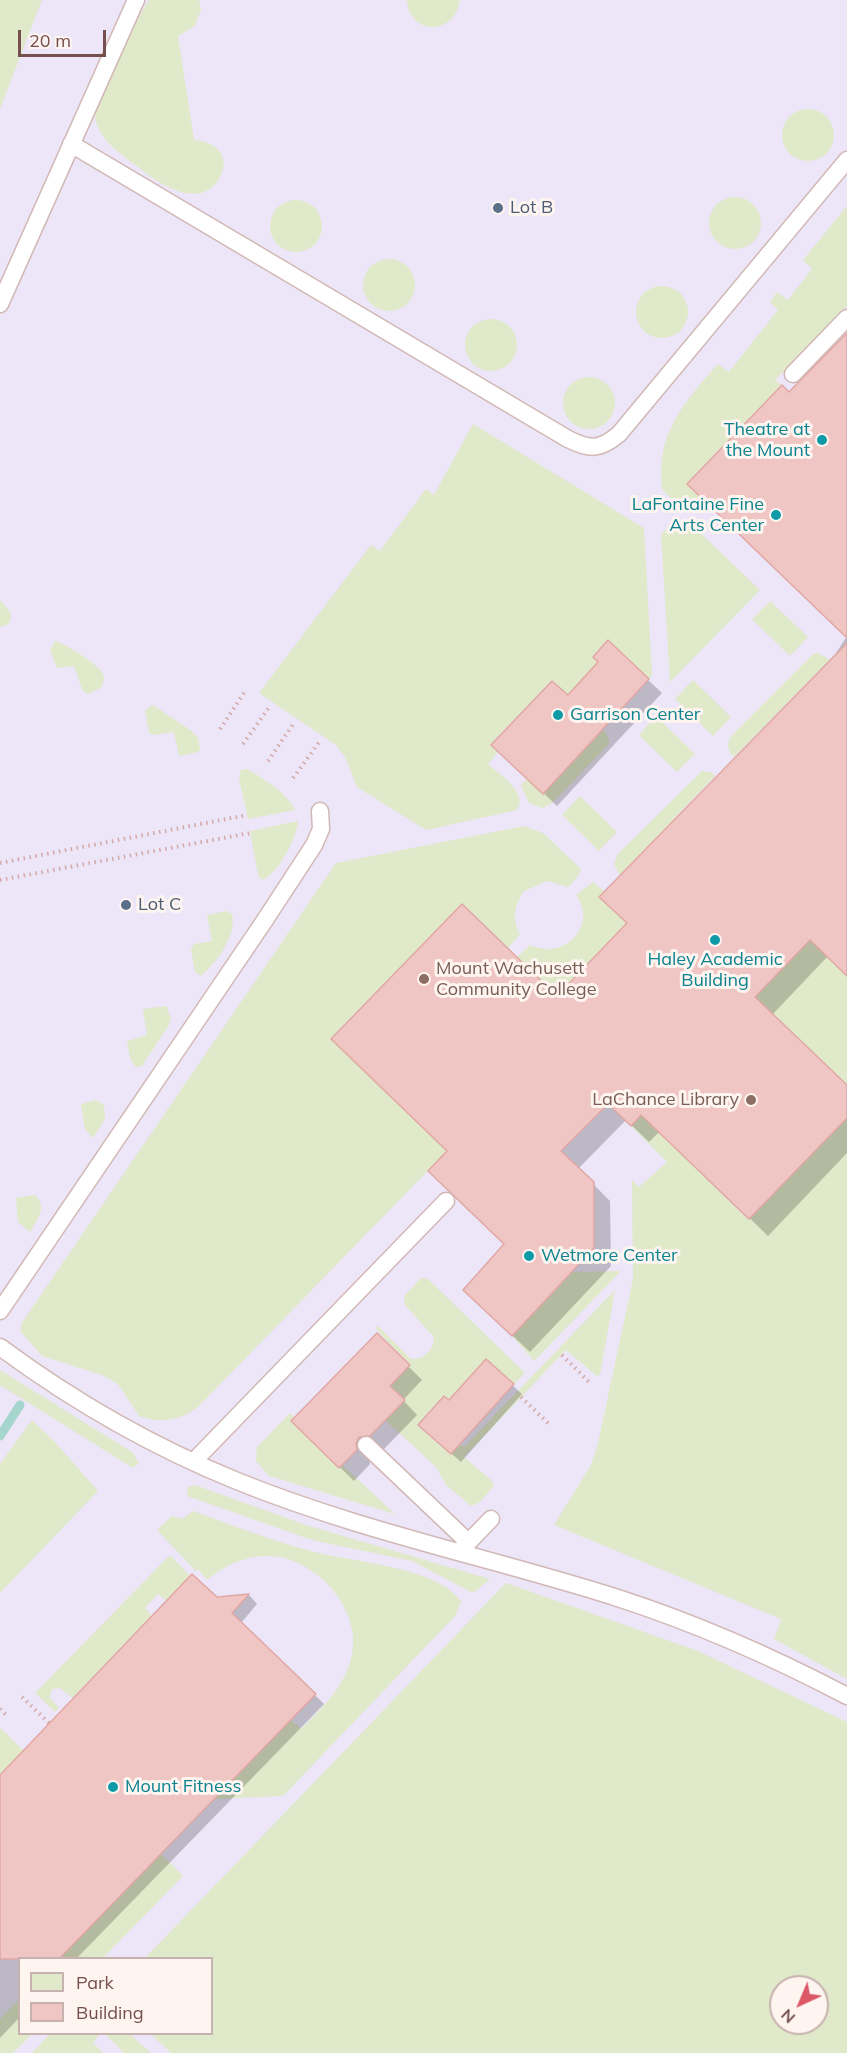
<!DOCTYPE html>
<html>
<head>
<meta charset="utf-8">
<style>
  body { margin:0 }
  #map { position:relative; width:847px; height:2053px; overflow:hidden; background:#fbefea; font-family:Mulish,sans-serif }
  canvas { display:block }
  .legend { position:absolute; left:18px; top:1957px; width:195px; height:78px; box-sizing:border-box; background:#fef4f0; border:2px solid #c7b2af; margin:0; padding:8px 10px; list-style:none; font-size:18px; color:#754f4e }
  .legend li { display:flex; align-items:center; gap:12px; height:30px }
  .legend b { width:30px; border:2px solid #c7b2af }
  .north { position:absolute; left:769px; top:1975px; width:60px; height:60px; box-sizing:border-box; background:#fef4f0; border:2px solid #c7b2af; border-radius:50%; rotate:224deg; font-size:16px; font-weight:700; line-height:24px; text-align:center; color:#754f4e }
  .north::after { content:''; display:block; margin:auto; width:21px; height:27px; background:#dc5867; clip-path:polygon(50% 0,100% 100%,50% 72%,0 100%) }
  .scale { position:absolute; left:18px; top:30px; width:88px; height:27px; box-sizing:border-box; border:3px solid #754f4e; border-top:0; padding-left:8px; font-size:18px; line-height:21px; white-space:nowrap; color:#754f4e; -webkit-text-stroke:4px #fef4f0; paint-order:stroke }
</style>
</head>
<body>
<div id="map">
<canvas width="847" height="2053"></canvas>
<ul class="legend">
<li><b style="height:16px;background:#e0e9c9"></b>Park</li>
<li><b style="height:16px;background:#efc6c3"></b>Building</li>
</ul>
<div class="north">N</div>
<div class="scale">20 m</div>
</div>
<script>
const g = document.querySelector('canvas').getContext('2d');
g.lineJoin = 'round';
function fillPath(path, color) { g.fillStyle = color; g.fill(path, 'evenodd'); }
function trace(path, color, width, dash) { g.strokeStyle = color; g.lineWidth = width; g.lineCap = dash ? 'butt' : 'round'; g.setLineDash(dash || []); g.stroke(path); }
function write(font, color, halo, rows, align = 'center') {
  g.font = font + ' Mulish,sans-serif'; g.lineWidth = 6; g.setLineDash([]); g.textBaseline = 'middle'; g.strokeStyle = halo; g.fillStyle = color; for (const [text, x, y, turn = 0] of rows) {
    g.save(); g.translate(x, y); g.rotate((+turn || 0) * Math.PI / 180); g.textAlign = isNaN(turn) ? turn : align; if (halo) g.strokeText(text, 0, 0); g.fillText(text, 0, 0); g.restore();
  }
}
const education = new Path2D(`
  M0,0h847v2053h-847zM20,1958h192v76h-192zM781,1987h36v36h-36z`);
const green = new Path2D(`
  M0,0h42l-42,109z
  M149,0h50l2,10 -6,16 -17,10 16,104c8,1 14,2 21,7 18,13 5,41 -14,46 -21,4 -44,-11 -59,-23 -18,-14 -44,-29 -47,-54 -3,-16 43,-99 54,-116z
  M407,0h53c-5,36 -51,36 -53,0z
  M782 135a26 26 0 1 1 52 0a26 26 0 1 1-52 0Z
  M709 223a26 26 0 1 1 52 0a26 26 0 1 1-52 0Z
  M270 226a26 26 0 1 1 52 0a26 26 0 1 1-52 0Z
  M847,206v100l-72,74 7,5 -94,98 22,23c-19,10 -36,-3 -48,-17 -7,-54 22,-87 56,-125l11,8 49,-62 -8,-8 7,-10 11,8 24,-31 -9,-9z
  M363 285a26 26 0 1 1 52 0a26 26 0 1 1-52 0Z
  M636 312a26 26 0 1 1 52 0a26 26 0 1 1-52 0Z
  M465 345a26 26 0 1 1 52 0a26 26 0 1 1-52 0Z
  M563 403a26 26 0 1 1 52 0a26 26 0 1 1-52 0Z
  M473,424l171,104 8,146 -3,5 -41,-39 -15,17 5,5 -30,33 -16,-14 -61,64 7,7 -10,12c11,10 41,29 29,46l-91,20 -69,-43 -12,-30 -9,-12 -77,-52 112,-148 9,6 46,-62 8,6z
  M682,523l12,4 66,63 -90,92 -9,-148 9,-8z
  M0,600l10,12 1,7 -3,5 -8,3z
  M770,601l38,36 -18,19 -38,-37z
  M55,641c10,2 44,24 48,33 2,5 0,10 -2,14l-14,6 -5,-5 -8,-23 -17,2 -7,-18z
  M818,653l12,7 -96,97c-7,-8 -8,-13 -2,-22l81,-81z
  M693,680l38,37 -18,19 -38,-37z
  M153,705l40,27 5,6 2,11 -2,3 -19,4 -5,-24 -20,3 -5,-2 -4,-23z
  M656,716l39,38 -18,18 -38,-37z
  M603,730l5,7 1,7 -56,58 -10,6 -14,-5 -8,-18 6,-6 16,15z
  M248,769c17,12 38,22 47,41l-47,9 -9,-40 2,-9z
  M702,771l9,1 4,4 -95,99 -6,-11 4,-10z
  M580,796l37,36 -18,19 -37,-36z
  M298,821c0,15 -21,55 -36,59l-4,-5 -8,-44z
  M524,826l19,7 38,36 -2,6 -11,12 -21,-6 -23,10c-10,14 -12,28 -4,43l-12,14 -46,-44 -130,135 115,112 -247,254c-19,16 -38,19 -61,11l-21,-32 -16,-9 -60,-19 -21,-24v-8l315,-461z
  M593,882l12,10 27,35c-30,17 -51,44 -72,72l-43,-42 13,-12c33,16 69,-18 46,-50z
  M843,906l4,37 -17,17 17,16v109l-92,-88z
  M226,911l6,3c5,21 -15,49 -31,62l-6,-4 -4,-23 3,-5 18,-3 -5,-26z
  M166,1006l5,12 -2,7 -27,41 -6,1 -6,-8 -3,-18 20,-6 -4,-26z
  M96,1100l8,5 1,14 -12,19 -8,-9 -4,-25z
  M641,1115l108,104 98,-101v561l-73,-40 7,-20 -227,-94 37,-60 7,-22 35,-164 -1,-99 7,7 28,-25 -36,-36z
  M35,1195c13,12 2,25 -5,37l-12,-10 -2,-24z
  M621,1271l-87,90 -22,-25 61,-64z
  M421,1278l7,1 97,94 -11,11 -28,-25 -37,41 -6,-4 -25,29 33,29 9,-10 4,3 151,-157 -15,85 -3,1 -31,-26 -102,107 28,24 2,5 -14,16 -9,4 -25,-21 -10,-18 -51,-47 20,-19 -15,-15 20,-21 -34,-36 1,-4 34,34c13,1 23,-10 23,-22l-30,-33 1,-9z
  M0,1370l132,82 7,11 -6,5 -117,-73 -16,-10z
  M290,1413l5,4 -4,4 48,47 3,-3 53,49 -126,-38 -13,-15 1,-14z
  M32,1420l23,22 43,49 -98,102v-129z
  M195,1485l114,41 181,53 -17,14 -61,-32 -100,-21 -125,-44 1,-9z
  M193,1511c40,14 81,31 122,41 39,10 121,15 146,49l-5,14 -173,181 -69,3 77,-79 10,9c22,-22 44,-42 51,-74 10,-48 -39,-100 -86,-99 -22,0 -42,10 -59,24l-9,-11 -5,5 2,-4 -38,-40 15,-14 10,3z
  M170,1555l20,21 -23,25 -9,-7 -13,14 7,8 -78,83 -14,-11 -8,1 -2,9 9,10 -4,4 -20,-19z
  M506,1583l192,68 149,71v331h-676l-20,-19h61v-76h-67zM781,1987h36v36h-36z
  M1,1728l23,23 -24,24v-46z
  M161,1854l22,22 -80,82h-44z
  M19,1999l1,35h12l-19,19h-13v-34z
  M50,2034h50l-7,9 10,10h-71z
  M107,2034h23l21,19h-27l-18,-18z`);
const shadow = new Path2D(`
  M847,347v628l-19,-19 -56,59 75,72v66l-79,83 -108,-105 -11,11 -23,-22 -48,49 32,32 1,65 -81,86 -48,-45 24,-63 -57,-93 108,-153 72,-74 202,-263 16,-25 -58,-242z
  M648,680l14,13 -105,113 -50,-48 61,-61z
  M377,1335l45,45 -19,20 14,15 -33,34 -12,2 -3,6 1,7 -16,17 -61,-60z
  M486,1361l36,33 -61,68 -32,-28 20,-32z
  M249,1595l8,9 -16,19 83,81 -247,254h-57v59l-20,21v-260l216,-179z`);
const stream = new Path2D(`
  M0,1436l20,-31`);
const building = new Path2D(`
  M847,333v305l-160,-154 95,-99 7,7z
  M608,640l41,39 -106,115 -52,-49 61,-64 16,14 30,-33 -5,-5z
  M847,643v333l-37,-36 -55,57 92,88v33l-98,101 -108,-104 -10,11 -23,-22 -47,47 33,31v66l-82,88 -49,-46 41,-46 -76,-73 19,-20 -116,-112 131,-135 95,92 70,-73 -28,-26z
  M377,1333l33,32 -20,21 15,14 -35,36 -11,1 -3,6 1,7 -18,18 -48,-47z
  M486,1359l28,25 -63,70 -33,-29 26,-29 5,4z
  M192,1574l25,23 32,-3 -17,19 84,81 -257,265h-59v-184z`);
const path = new Path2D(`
  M220,729l26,-39
  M243,744l27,-38
  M268,761l26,-38
  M293,778l27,-37
  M0,863l247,-48
  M0,880l250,-47
  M562,1355l29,29
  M521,1397l30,29
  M22,1697l28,27
  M0,1709l6,6`);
const lane = new Path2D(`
  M71,144l497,295c22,11 32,11 51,-5l228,-274
  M0,304l136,-304
  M793,374l54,-56
  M0,1311l265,-391 49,-75 7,-16 -1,-18
  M0,1347c73,54 153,100 237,134 123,50 255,77 381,117 80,26 155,59 229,98
  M366,1445l102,97
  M193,1462l253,-261
  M462,1549l29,-30`);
const markers = [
  [498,208,6,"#5c6f8a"],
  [822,440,6,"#0f9aa8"],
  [776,515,6,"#0f9aa8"],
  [558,715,6,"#0f9aa8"],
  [126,905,6,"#5c6f8a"],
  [715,940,6,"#0f9aa8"],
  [424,979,6,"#8d6e63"],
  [751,1100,6,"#8d6e63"],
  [529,1256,6,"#0f9aa8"],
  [113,1787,6,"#0f9aa8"]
];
const serviceNames = [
  ["Lot B",510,208],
  ["Lot C",138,905]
];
const cultureNames = [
  ["Theatre at",810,430,"right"],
  ["the Mount",810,451,"right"],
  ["LaFontaine Fine",764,505,"right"],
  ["Arts Center",764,526,"right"],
  ["Garrison Center",570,715],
  ["Haley Academic",715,960,"center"],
  ["Building",715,981,"center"],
  ["Wetmore Center",541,1256],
  ["Mount Fitness",125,1787]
];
const educationNames = [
  ["Mount Wachusett",436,969],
  ["Community College",436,990],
  ["LaChance Library",739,1100,"right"]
];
fillPath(education, '#ece6f8');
fillPath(green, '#e0e9c9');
fillPath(shadow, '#0003');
trace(stream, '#a6d5cd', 9);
fillPath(building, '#efc6c3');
trace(building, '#e1a7a5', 1.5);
trace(lane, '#d2b8b5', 19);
trace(path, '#d4a8a6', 4, [1.5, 4.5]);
trace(lane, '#fff', 16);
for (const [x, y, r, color] of markers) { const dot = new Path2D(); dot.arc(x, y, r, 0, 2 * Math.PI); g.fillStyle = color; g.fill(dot); trace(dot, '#fef4f0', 2); }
write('18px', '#4e5e75', '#fef4f0', serviceNames, 'left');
write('18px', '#0d838f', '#fef4f0', cultureNames, 'left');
write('18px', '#785e54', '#fef4f0', educationNames, 'left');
</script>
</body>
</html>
